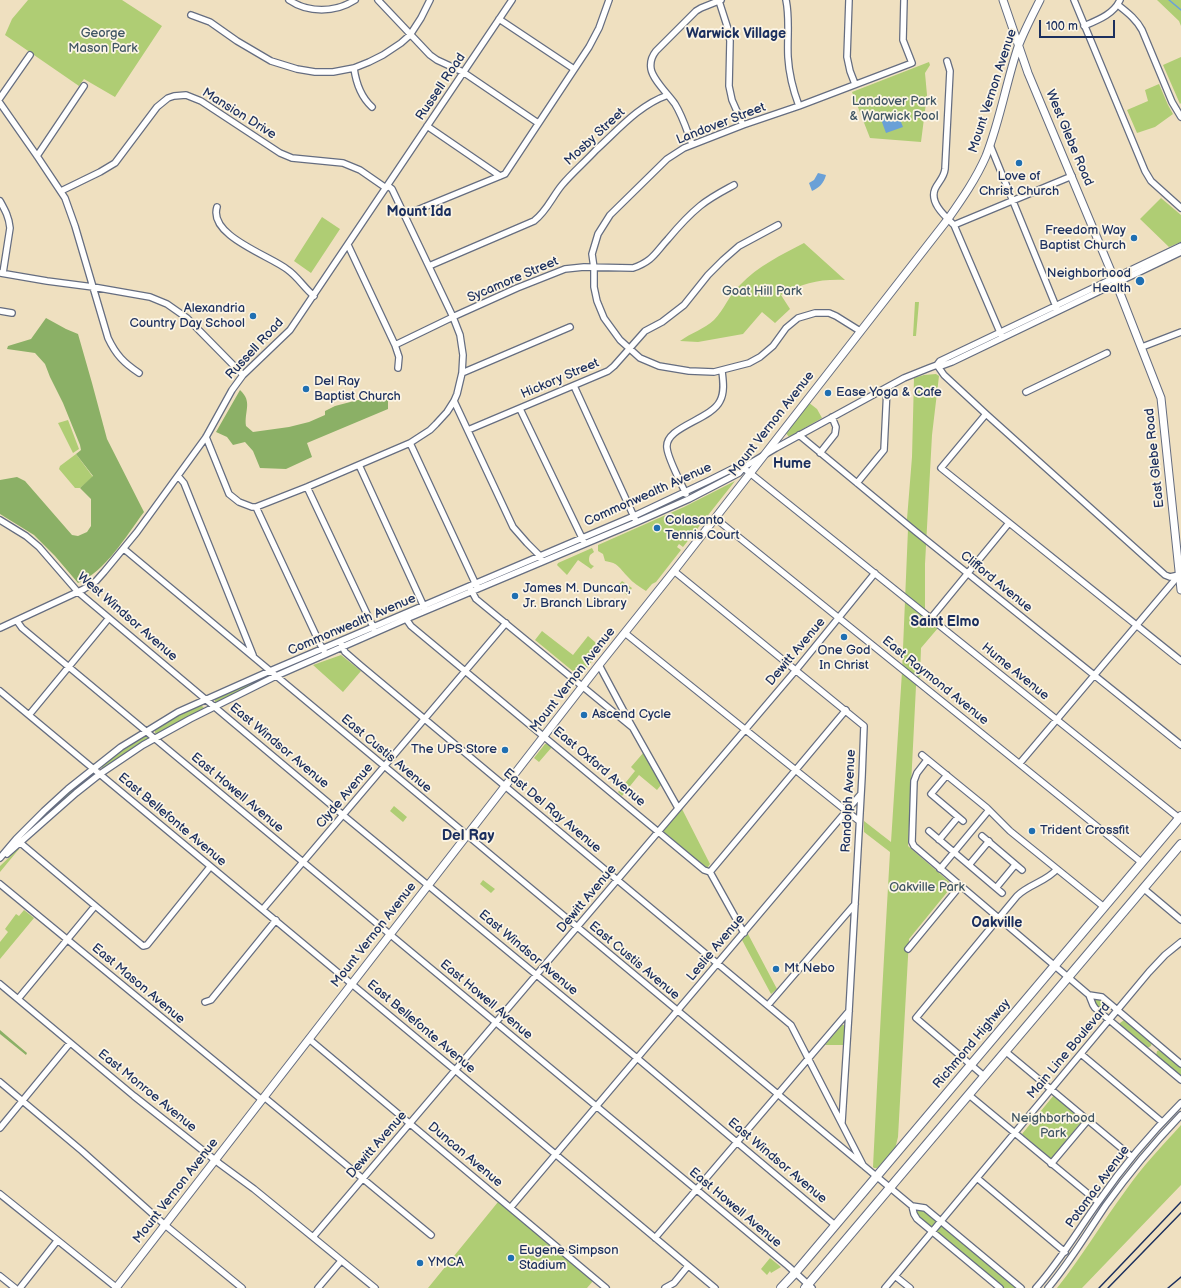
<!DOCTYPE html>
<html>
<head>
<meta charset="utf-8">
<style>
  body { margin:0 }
  #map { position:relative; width:1181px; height:1288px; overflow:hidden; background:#efe0c0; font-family:"Balsamiq Sans",sans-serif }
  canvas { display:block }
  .scale { position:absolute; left:1039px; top:20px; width:76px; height:18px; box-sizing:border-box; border:2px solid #1b2f5e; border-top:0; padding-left:5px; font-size:12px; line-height:14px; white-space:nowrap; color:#1b2f5e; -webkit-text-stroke:3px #fcf5e5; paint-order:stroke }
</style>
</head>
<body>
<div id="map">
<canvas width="1181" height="1288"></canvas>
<div class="scale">100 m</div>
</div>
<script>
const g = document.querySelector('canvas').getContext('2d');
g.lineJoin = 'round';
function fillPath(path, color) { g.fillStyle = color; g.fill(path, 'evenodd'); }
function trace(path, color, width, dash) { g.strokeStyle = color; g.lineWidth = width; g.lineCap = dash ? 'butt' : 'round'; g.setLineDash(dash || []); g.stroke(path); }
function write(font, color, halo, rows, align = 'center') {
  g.font = font + ' "Balsamiq Sans",sans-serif'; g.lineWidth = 3.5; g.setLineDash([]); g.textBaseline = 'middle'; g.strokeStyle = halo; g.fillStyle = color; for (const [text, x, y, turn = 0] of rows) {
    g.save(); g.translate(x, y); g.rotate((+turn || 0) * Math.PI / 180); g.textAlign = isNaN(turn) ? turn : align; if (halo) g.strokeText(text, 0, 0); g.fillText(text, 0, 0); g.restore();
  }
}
const green = new Path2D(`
  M28,0h94l40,26 -47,71 -31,-18 -5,7 -74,-51 7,-16z
  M1157,0h24v26l-2,-5z
  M1181,57v46l-1,1 -17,-39z
  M929,62l1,3 -5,8 2,22 -6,47 -51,-4 -18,-46z
  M1159,84l9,21 5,9 -18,13 -18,6 -10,-23 21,-9 -3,-11z
  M1161,198l20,17v27l-12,5 -29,-28z
  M322,217l18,12 -29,44 -17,-12z
  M804,243l41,37c-26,-1 -41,3 -64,15l9,14 -15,14 -13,-11 -19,22 -45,8 -18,-1c11,-8 24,-12 34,-21 10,-10 15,-25 26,-35 18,-19 41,-30 64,-42z
  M915,302h4l-3,34h-3z
  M936,374l3,2 -7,59 -7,129v54l13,10 -17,20 -1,28 -4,10 -8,160 45,39 -44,54 -11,198 -3,12 -18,19h-3l-1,-1c5,-105 11,-210 17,-315l-26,-20v-11l27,21 11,-170 6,-143 -1,-10 5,-62 2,-79 10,-3z
  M808,402l9,7 5,9 -33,19 -4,-5z
  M68,420l11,29 -6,4 -15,-30z
  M76,454l17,23 -13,11h-5l-16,-19 1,-3z
  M735,481l-52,66 -4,-3 -2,3 4,3 -25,32 -4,2 -6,7c-6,-4 -13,-8 -18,-14 -9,-9 -9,-14 -23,-16l-2,-7 -5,-3v-6l86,-38z
  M592,548l2,4 -4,3c-2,5 -1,9 4,11l-3,3 -13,-9 -11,15 -10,-10 1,-2z
  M622,581l10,7 -5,7 -10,-8z
  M542,631l31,24 15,-19 14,12 -22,29 -45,-37z
  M341,655l20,16 -18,21 -30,-27z
  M268,674l1,3 -52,27 -2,-2v-4z
  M200,704l6,6 -49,24 -2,-1v-5z
  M145,735l3,2v2l-45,30 -1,-1v-3l20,-17z
  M545,744h3l4,3 -13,15 -5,-4z
  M644,752l17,33 -4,5 -18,-15 -17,21 -4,-4 17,-21 -4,-4z
  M91,774l2,2 -71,61 -1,-1 49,-46z
  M394,806l13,11 -4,5 -13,-11z
  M682,809l28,55 -2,3h-3l-42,-36z
  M18,849h1l-19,23v-6z
  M483,880l12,9 -4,4 -11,-9z
  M24,910l10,8 -34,41v-17l8,-10 -3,-3 11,-15 3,2z
  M748,934l29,55 -6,5 -29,-54z
  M1094,997h6l9,9 -3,2 -2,4 -8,-7 -3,-6z
  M1124,1020h2l26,22 -1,4 -4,2 -27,-22v-3z
  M842,1025h2v20h-19z
  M1160,1050l21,14v13l-25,-21 1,-5z
  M1054,1095l29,25 -32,39 -29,-25z
  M1181,1125v60l-99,103h-25c25,-31 45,-66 69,-98 16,-23 36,-44 55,-65z
  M498,1202l95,79 -6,7h-159z
  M915,1208h8l95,80h-15l-86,-72z
  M770,1258l11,9 -10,6 -1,-2 -3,4 -6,-6z`);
const forest = new Path2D(`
  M46,318l20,11 12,5 14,49 15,56 37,73c-18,24 -38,59 -66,71l-23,-27 -21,-21 -34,-21v-34l17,-3 8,4 47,54 6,1 9,-4 4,-6v-27l-11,-11 13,-12 -17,-22 5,-4 -1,-5 -17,-42 -13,-26 -5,-13 -10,-11 -28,-4 1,-3 23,-7z
  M240,390c13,12 4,21 6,36l7,6 36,-5 20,-5 16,-7v-4l10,-5 42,-11 7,-1 4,7v8l-81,34 5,14 -26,12 -26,-1 -7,-17 -8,-9 -12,3 -6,-8 -11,-5z
  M0,1030l27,23 -1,2 -26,-21z`);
const water = new Path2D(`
  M884,113l3,8 12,-4 4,10 -17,6 -7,-19z
  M818,173l8,2c-2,8 -7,13 -14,16l-3,-8 5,-3z`);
const stream = new Path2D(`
  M1169,0l12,10`);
const minor = new Path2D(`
  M289,0c19,13 46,13 66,0
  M378,0l52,55 7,5 26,12 75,51
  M786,0c4,19 1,38 2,57 1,17 5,33 11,49
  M849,0l-2,57 3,14 5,13
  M1074,0l71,171 6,10 30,27
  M719,1l9,28 2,12 -1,45 3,14 11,25
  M1118,5c10,8 18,14 24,25l30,72 9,15
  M191,15l19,7 27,19 34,20 26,8 18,3h18l21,-4 15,-6 14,-7 18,-12 9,-8 11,-17 9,-18
  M499,19l75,50
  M1084,26c14,-6 30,-12 36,-26
  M947,61l3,10 -5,98c-1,9 -7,13 -10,20 -6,14 11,28 19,36l48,112
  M354,68c2,15 7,29 18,39
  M0,98l30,-43
  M0,103l37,53 28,42 10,28 33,112c8,17 16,25 31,35
  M427,126l73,50
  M692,144c-5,-13 -9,-27 -17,-40 -7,-10 -22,-24 -24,-35 -1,-6 1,-13 5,-18l40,-40 5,-3 20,-8
  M990,145l67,164
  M37,156l47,-70
  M61,191l39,-19 15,-9 42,-56 11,-9 6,-2 12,-1 15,6 79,52 12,5 51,5 17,7 26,18
  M0,201c5,9 9,16 10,27l-7,45
  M217,207c-9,29 54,49 71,63 10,7 16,18 26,26
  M405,215l100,-41 84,-127 10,-19 10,-28
  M954,225l118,-49
  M348,245l47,100 4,12 -1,11
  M429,266l105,-45c13,-10 18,-24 28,-36 10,-12 23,-23 34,-35 22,-20 43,-45 72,-55
  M0,273l47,8 46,6 57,10 17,7 20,14 56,57
  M0,311l12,2
  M860,331l-24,-15 -7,-3h-14l-17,5 -12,10 -13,18 -13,11 -11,6 -35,9 -25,-1 -30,-5 -19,-8 -20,-18 -16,-22 -7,-17 -3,-14v-19l-2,-14 6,-20 12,-19 57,-56 17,-11 59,-23 56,-19 113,-43 -9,-23 1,-40
  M395,345l62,-30 60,-27 48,-19 19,-2 49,1c20,-7 22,-15 35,-29 10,-12 21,-24 32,-33 11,-9 23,-15 34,-21
  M1142,347l39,-15
  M937,365l7,10 42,39 179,161 5,2 9,-2
  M937,365l3,-4 241,-115
  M462,373l108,-46
  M574,386l61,133
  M1026,392l81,-39
  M454,401l59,126 14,16 15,15
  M520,409l63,131
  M986,414l-45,54 240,193
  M468,430l140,-59 6,-5 31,-35 17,-9 22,-17 24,-30 15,-15 16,-14 39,-21
  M799,435l116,96 266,214
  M206,437l23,57 10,8 13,5h4l51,-20 103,-44 20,-13 6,-6 11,-12 7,-11 3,-7 5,-21 1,-18 -3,-20 -7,-18 -61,-128 -4,-3
  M410,443l67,144
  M820,453l15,-19 1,-7 -4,-10
  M359,465l66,144
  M178,476l6,7 69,172
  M857,483l27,-33 3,-62
  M307,487l68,144
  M686,494c-5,-11 -18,-35 -19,-46 -3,-21 44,-28 53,-47 5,-9 3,-21 2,-30
  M256,507l64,137 4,7
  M715,518l426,344
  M0,520l26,16 13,11 39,45 265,223 294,243 198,167
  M124,549l788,657 2,8 3,5 83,69
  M674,571l190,155 -2,51 -13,234 -7,111
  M470,588l6,11 157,129
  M404,616l7,10 293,244 6,2
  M931,618l78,-95
  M17,621l5,7 675,562 91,76 24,22
  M0,628l84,-39 12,-8 8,-9 33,-40 69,-95 26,-47 11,-15 47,-45 222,-330
  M625,633l234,188
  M341,644l4,8 15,13 431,360 72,140
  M599,665l30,56 49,87
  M0,691l455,379 260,218
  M29,715l80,-97
  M922,755l65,53 23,23 94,76
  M927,760l-10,13 -3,8 -2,61 2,4 175,149 4,10 2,3 86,72
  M1020,763l159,-188
  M947,775l-16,19 32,27
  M929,831l73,62
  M982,836l40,34
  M17,840l126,106 4,-1 63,-78
  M939,840l19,-23
  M7,854l69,-61 24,-19 43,-29 47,-26 86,-43 130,-57 231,-97 52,-23 50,-26 5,-6 32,-19 128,-70 25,-10 8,-3 4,1 11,-4 229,-110
  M0,858l16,-19 28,-28 24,-22 53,-42 57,-35 92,-41 364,-155 74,-35 32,-16 439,353
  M969,865l20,-24
  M940,869l49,-59
  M710,872l136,-162
  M710,872l34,61
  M0,884l262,216
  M996,888l19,-23
  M1143,888l38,32
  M263,909l243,-286
  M908,949l52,-63
  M0,984l134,112 86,68 34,25 121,99
  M1089,995l13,2 79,67
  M18,999l77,-93
  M205,1002l6,-2 65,-80
  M768,1005l87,-101
  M309,1039l297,249
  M1005,1051l127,106
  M1081,1054l81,68
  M984,1076l-68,-58 101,-122c12,-12 29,-14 40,-27
  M0,1082l82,69 83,74 77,63
  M969,1095l129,107
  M264,1097l167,138
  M0,1128l70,-85
  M1051,1164l37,-44
  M977,1178l88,74
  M0,1194l117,94
  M912,1206l13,2 96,80
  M511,1207l349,-412
  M313,1237l483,-567 79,-97
  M655,1238l194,-227
  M0,1276l15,12
  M895,1276l15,12
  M20,1288l37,-47
  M318,1288l23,-27
  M665,1288l9,-5 14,-17
  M885,1288l264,-316 16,-17 16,-13
  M1036,1288c24,-27 42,-58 63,-87 24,-35 52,-68 82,-98
  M1048,1288c22,-26 39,-55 58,-83 23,-32 48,-62 75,-90`);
const major = new Path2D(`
  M1003,0l25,73 90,215 43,110 20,192
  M116,1288l483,-623 75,-94 274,-352c14,-20 28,-40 38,-63 14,-35 20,-73 32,-109 6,-16 14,-31 22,-47`);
const highway = new Path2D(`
  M781,1288l14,-15 386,-457
  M805,1288l376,-444`);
const rail = new Path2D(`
  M1099,1288l82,-86
  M1108,1288l73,-75
  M1168,1288l13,-11`);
const markers = [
  [1019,163,4,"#1f6fb2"],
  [1134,238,4,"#1f6fb2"],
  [1140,281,5,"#1f6fb2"],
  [253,316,4,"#1f6fb2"],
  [306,389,4,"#1f6fb2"],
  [828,393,4,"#1f6fb2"],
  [657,528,4,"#1f6fb2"],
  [515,596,4,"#1f6fb2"],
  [844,637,4,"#1f6fb2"],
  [584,715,4,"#1f6fb2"],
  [505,750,4,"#1f6fb2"],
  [1032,831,4,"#1f6fb2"],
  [776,969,4,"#1f6fb2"],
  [511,1258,4,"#1f6fb2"],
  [420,1263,4,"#1f6fb2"]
];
const parkNames = [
  ["George",103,34],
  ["Mason Park",103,49],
  ["Landover Park",894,102],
  ["& Warwick Pool",894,117],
  ["Goat Hill Park",762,292],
  ["Oakville Park",927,888],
  ["Neighborhood",1053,1119],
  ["Park",1053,1134]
];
const streetNames = [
  ["Russell Road",441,87,-56],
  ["Mount Vernon Avenue",993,91,-72],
  ["Mansion Drive",239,114,32],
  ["Landover Street",721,124,-21],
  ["Mosby Street",595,137,-43],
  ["West Glebe Road",1069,138,67],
  ["Sycamore Street",513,280,-23],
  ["Russell Road",255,349,-47],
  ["Hickory Street",560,379,-23],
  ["Mount Vernon Avenue",772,424,-52],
  ["East Glebe Road",1155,458,-96],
  ["Commonwealth Avenue",648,495,-24],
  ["Clifford Avenue",996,582,39],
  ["West Windsor Avenue",127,617,41],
  ["Commonwealth Avenue",352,625,-23],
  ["Dewitt Avenue",796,652,-50],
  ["Hume Avenue",1015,672,39],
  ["Mount Vernon Avenue",573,680,-52],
  ["East Raymond Avenue",935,681,39],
  ["East Windsor Avenue",279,746,40],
  ["East Custis Avenue",386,754,40],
  ["East Oxford Avenue",599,767,40],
  ["East Howell Avenue",237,793,40],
  ["Clyde Avenue",345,796,-50],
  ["Randolph Avenue",849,801,-87],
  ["East Del Ray Avenue",552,811,40],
  ["East Bellefonte Avenue",172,820,40],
  ["Dewitt Avenue",587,899,-50],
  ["Mount Vernon Avenue",374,935,-52],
  ["Leslie Avenue",716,948,-50],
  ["East Windsor Avenue",528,953,40],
  ["East Custis Avenue",634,961,40],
  ["East Mason Avenue",138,984,40],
  ["East Howell Avenue",486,1000,40],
  ["East Bellefonte Avenue",421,1027,40],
  ["Richmond Highway",972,1044,-50],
  ["Main Line Boulevard",1069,1051,-50],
  ["East Monroe Avenue",147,1091,39],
  ["Dewitt Avenue",377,1145,-49],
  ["Duncan Avenue",465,1155,40],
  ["East Windsor Avenue",777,1161,40],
  ["Potomac Avenue",1098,1187,-54],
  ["Mount Vernon Avenue",176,1191,-52],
  ["East Howell Avenue",735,1208,40]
];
const poiNames = [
  ["Love of",1019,177,"center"],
  ["Christ Church",1019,192,"center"],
  ["Freedom Way",1126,231,"right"],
  ["Baptist Church",1126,246,"right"],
  ["Neighborhood",1131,274,"right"],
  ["Health",1131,289,"right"],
  ["Alexandria",245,309,"right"],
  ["Country Day School",245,324,"right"],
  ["Del Ray",314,382],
  ["Baptist Church",314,397],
  ["Ease Yoga & Cafe",836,393],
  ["Colasanto",665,521],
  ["Tennis Court",665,536],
  ["James M. Duncan,",523,589],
  ["Jr. Branch Library",523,604],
  ["One God",844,651,"center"],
  ["In Christ",844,666,"center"],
  ["Ascend Cycle",592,715],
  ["The UPS Store",497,750,"right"],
  ["Trident Crossfit",1040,831],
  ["Mt Nebo",784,969],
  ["Eugene Simpson",519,1251],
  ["Stadium",519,1266],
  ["YMCA",428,1263]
];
const neighbourhoodNames = [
  ["Warwick Village",736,34],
  ["Mount Ida",419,212],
  ["Hume",792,464],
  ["Saint Elmo",945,622],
  ["Oakville",997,923]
];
const quarterNames = [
  ["Del Ray",468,836]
];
fillPath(green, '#afcd74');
fillPath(forest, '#8bb066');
fillPath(water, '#6aa0d7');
trace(stream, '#6aa0d7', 1.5);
trace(minor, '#656d80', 8);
trace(major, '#656d80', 9);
trace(highway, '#656d80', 10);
trace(minor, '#fff', 5.5);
trace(major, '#fff', 7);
trace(highway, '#fff', 8);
trace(rail, '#1b2f5e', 1.5);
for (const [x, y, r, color] of markers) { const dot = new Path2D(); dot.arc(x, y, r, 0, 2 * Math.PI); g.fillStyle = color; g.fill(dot); trace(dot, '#fcf5e5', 1.5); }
write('13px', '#405664', '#fcf5e5', parkNames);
write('13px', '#1b2f5e', '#fcf5e5', streetNames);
write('13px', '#1b2f5e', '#fcf5e5', poiNames, 'left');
write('bold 14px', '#1b2f5e', '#fcf5e5', neighbourhoodNames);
write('bold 15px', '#1b2f5e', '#fcf5e5', quarterNames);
</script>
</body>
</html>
